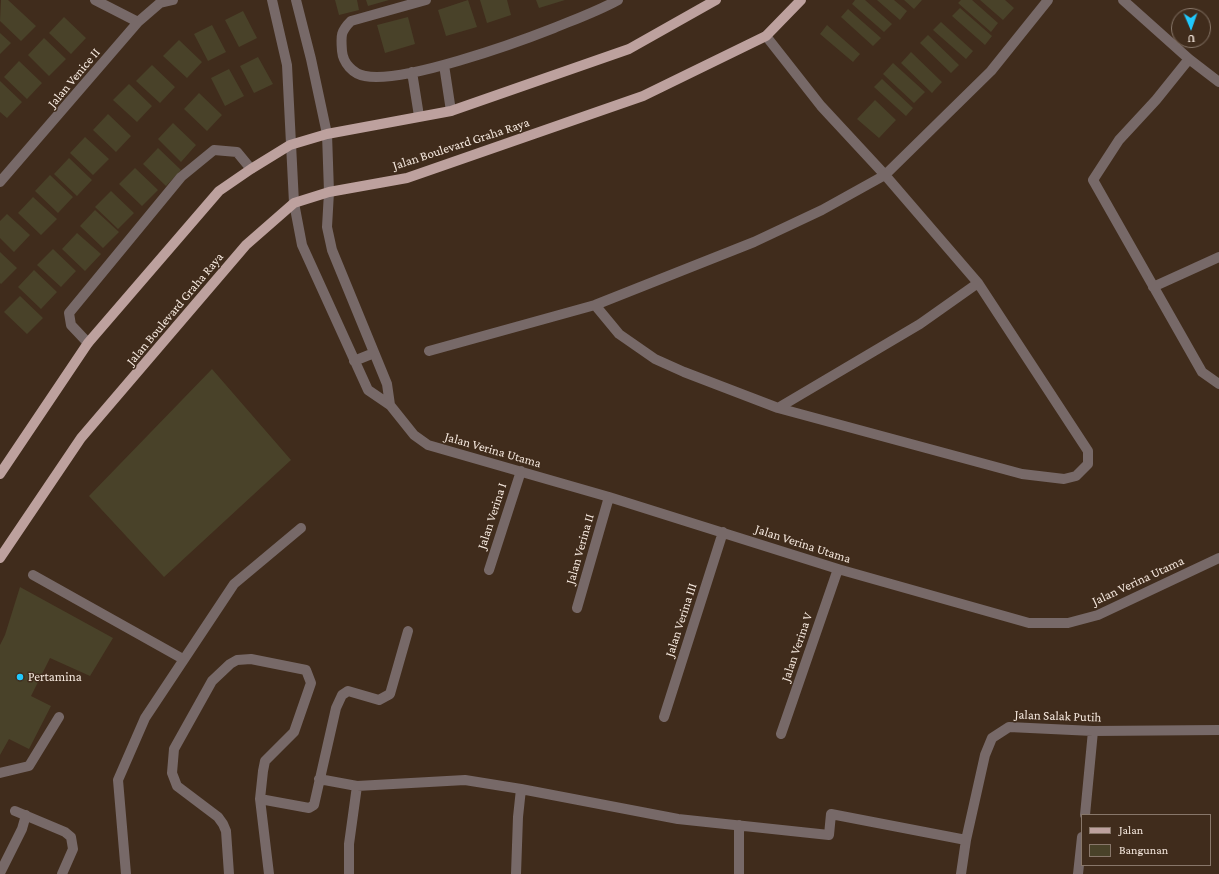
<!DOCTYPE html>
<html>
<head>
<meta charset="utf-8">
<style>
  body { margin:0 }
  #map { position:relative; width:1219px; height:874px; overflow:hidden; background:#402c1c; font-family:"Crimson Pro",serif }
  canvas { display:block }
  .legend { position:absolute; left:1081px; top:814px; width:130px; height:52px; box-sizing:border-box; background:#402c1c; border:1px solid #88776a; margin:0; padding:5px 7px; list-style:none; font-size:12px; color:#f5e8de }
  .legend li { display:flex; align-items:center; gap:8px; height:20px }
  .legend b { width:20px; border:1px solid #88776a }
  .north { position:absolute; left:1171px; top:8px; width:40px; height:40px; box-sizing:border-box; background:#402c1c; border:1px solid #88776a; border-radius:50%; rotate:178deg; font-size:11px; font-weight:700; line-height:16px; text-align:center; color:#f5e8de }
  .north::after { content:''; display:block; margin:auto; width:14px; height:18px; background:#20c9fd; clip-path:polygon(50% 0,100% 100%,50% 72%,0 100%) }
</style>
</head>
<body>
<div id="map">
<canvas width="1219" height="874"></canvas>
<ul class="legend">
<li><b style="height:5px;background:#bda19e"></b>Jalan</li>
<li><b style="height:11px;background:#494229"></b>Bangunan</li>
</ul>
<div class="north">U</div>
</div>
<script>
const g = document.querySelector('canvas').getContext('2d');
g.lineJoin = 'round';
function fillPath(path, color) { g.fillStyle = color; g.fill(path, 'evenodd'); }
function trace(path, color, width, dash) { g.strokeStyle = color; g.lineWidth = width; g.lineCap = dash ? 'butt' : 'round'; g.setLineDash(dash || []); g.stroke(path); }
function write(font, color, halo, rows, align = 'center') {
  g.font = font + ' "Crimson Pro",serif'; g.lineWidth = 3; g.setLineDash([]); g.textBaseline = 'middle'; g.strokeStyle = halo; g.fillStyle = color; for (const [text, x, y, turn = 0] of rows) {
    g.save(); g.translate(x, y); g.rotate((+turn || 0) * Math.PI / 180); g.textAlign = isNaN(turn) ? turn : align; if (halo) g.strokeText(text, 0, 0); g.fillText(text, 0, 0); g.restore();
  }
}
const building = new Path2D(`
  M1,0h7l28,26 -15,15 -21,-20z
  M335,0h22l2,10 -20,5z
  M366,0h23l-21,6z
  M468,0l9,27 -31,9 -8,-26z
  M480,0h27l4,15 -24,8z
  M536,0h29l-26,8z
  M855,0h10l27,24 -8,8 -32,-28z
  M877,0h17l13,11 -7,9z
  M904,0h18l-8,9z
  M961,0h11l26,23 -7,9 -33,-29z
  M980,0h25l9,8 -11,12z
  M960,8l32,28 -7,9 -33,-29z
  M848,9l33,29 -8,8 -32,-29z
  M243,11l14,27 -18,9 -14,-27z
  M64,17l22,21 -15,16 -22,-21z
  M408,17l7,27 -30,9 -8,-28z
  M941,22l32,29 -7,8 -33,-29z
  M212,25l14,27 -18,9 -14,-27z
  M827,25l33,29 -7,8 -33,-28z
  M0,33l11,10 -11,11z
  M928,35l31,30 -8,8 -31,-30z
  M44,38l22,21 -17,17 -21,-21z
  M179,40l23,22 -15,16 -24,-22z
  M911,52l31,30 -10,11 -31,-30z
  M258,57l15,27 -19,9 -14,-27z
  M19,61l23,22 -15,16 -23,-22z
  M893,63l32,29 -11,11 -31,-29z
  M152,65l23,22 -15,16 -24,-22z
  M229,69l15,27 -19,10 -14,-28z
  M882,79l31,29 -7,8 -32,-29z
  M0,81l22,21 -15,16 -7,-6z
  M129,84l23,22 -15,16 -24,-22z
  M199,93l23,22 -15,16 -23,-22z
  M875,100l21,20 -17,18 -22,-19z
  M108,114l23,22 -15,16 -23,-22z
  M173,123l23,22 -15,17 -23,-23z
  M85,137l24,22 -16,16 -23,-22z
  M158,148l23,22 -15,16 -23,-22z
  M69,158l23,22 -15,16 -23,-22z
  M135,168l23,22 -16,16 -23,-22z
  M50,175l23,22 -15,16 -23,-22z
  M111,191l23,22 -16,16 -23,-22z
  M33,197l24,22 -16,16 -23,-22z
  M95,210l24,22 -16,16 -23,-22z
  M7,214l23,21 -16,17 -14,-14v-17z
  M77,233l24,21 -16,17 -23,-22z
  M53,249l23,22 -15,16 -24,-22z
  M0,252l17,16 -16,16 -1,-1z
  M34,270l23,22 -16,17 -23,-22z
  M20,296l23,22 -16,16 -23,-22z
  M212,369l79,91 -127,117 -75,-81z
  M20,587l93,51 -23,38 -40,-18 -19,38 20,10 -22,43 -20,-10 -9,16v-110l5,-10z`);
const minor = new Path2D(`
  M95,0l43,22
  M272,0l15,65 7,138 8,42 66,145 22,15 24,30 14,10 181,52 229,72 191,54h39l30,-8 121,-57
  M296,0l15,59 16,75 2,58 -2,35 5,23 55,134 3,21
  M426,0l-75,21c-11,11 -10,15 -9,30 1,12 11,23 23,25 37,8 151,-33 189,-48 22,-9 44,-17 64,-28
  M1123,0l66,59 30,23
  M1189,59l-33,41 -37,40 -26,40 109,192 17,12
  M444,65l7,46
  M412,72l7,44
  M0,182l138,-160 22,-19 13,-3
  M1153,287l66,-30
  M595,305l24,29 36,25 29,13 94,36 244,66 42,5 12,-3 12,-12v-13l-110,-168 -93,-108 -64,-69 -55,-70
  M88,343l-17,-18 -2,-12 112,-136 33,-27 23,2 14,17
  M429,351l166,-46 159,-63 68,-32 63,-35 106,-104 57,-71
  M354,361l20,-8
  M778,408l142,-84 58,-41
  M489,570l32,-99
  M33,575l150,84
  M577,608l32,-111
  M664,717l59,-185
  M781,734l57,-165
  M0,773l29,-7 30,-49
  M319,779l38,7 108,-6 56,9 157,30 151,16 2,-21 135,26
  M260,799l49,9 5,-3 22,-97 6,-13 6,-4 31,9 11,-6 18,-63
  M15,811l50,21 6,5 2,12 -11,25
  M1085,815l8,-84
  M739,825v49
  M0,873l22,-44 4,-14
  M126,874l-8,-94 27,-62 89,-134 67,-56
  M229,874l-3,-43 -3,-7 -5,-7 -41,-31 -5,-13 2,-24 38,-68 18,-17 7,-4 14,-1 55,11 5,13 -17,49 -29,29 -2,10 -3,28 9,75
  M349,874v-30l8,-58
  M516,874l2,-57 3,-28
  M961,874l5,-34 19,-85 7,-17 17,-11 84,4 126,-1
  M1078,874l4,-37`);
const major = new Path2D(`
  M0,474l88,-131 131,-152 32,-22 39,-24 37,-11 124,-23 178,-62 87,-49
  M0,558l81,-120 165,-193 48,-42 35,-11 78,-14 236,-82 123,-60 35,-36`);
const markers = [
  [20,677,4,"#20c9fd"]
];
const streetNames = [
  ["Jalan Venice II",74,78,-50],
  ["Jalan Boulevard Graha Raya",461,144,-18],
  ["Jalan Boulevard Graha Raya",175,309,-50],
  ["Jalan Verina Utama",493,450,16],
  ["Jalan Verina I",492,516,-72],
  ["Jalan Verina Utama",803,544,18],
  ["Jalan Verina II",580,549,-74],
  ["Jalan Verina Utama",1138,581,-25],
  ["Jalan Verina III",681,620,-72],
  ["Jalan Verina V",797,647,-71],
  ["Jalan Salak Putih",1058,716,2]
];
const poiNames = [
  ["Pertamina",28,677]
];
fillPath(building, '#494229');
trace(minor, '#776968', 10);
trace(major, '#bda19e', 10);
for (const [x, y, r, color] of markers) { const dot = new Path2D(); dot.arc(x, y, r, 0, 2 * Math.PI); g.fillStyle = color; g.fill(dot); trace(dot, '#402c1c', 1.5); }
write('13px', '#f5e8de', '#402c1c', streetNames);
write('13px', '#f5e8de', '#402c1c', poiNames, 'left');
</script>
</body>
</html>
